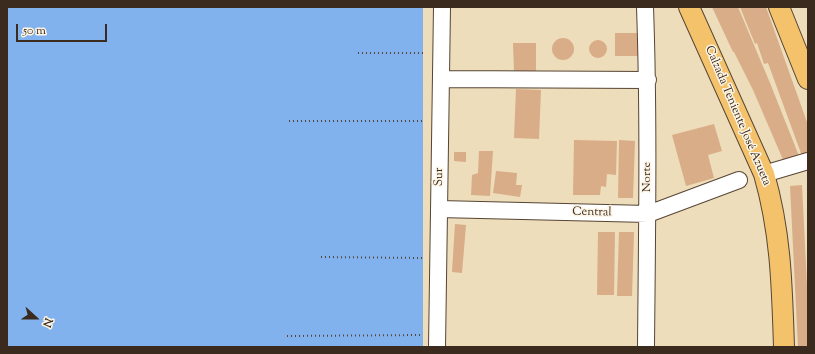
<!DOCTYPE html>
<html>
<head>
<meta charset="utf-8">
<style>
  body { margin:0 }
  #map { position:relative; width:815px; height:354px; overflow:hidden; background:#edddba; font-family:"Sorts Mill Goudy",serif }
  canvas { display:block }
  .frame { position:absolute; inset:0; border:8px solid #3b2a1e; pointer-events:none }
  .north { position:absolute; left:16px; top:298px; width:40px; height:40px; -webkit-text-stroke:3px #fcf5e5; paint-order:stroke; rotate:111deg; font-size:11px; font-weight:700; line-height:16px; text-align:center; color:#3b2a1e }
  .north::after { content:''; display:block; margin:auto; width:14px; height:18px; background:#3b2a1e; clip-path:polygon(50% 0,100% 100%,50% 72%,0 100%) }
  .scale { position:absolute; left:16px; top:24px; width:91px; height:18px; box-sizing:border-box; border:2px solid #3b2a1e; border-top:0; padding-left:5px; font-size:12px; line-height:14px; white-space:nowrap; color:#3b2a1e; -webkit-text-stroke:3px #fcf5e5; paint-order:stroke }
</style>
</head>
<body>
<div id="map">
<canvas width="815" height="354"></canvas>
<div class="frame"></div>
<div class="north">N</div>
<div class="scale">50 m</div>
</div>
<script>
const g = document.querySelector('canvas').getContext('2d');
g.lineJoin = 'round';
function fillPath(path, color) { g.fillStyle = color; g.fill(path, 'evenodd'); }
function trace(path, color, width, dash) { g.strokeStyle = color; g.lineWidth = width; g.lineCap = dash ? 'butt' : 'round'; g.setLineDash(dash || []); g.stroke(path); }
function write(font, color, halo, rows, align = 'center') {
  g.font = font + ' "Sorts Mill Goudy",serif'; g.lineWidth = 3; g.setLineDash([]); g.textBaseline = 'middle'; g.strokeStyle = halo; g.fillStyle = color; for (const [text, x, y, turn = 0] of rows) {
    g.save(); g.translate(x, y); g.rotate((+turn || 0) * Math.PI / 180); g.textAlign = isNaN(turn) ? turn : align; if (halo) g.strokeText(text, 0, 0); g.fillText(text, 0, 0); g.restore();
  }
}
const water = new Path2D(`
  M7,7h416v340h-416z`);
const building = new Path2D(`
  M712,7h26l32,76 29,73 -15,6 -31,-72 -19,-38h-1z
  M740,7h26l42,118v29l-6,2 -34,-93 -4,1 -7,-21 -2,1z
  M615,33h23v23h-23z
  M552 49a11 11 0 1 1 22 0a11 11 0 1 1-22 0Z
  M589 49a9 9 0 1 1 18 0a9 9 0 1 1-18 0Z
  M513,43h23v28l-22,1z
  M516,89l25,1 -2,49 -25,-1z
  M714,124l8,27 -14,4 6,23 -28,8 -14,-51z
  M574,140l43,1 -1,34 -9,-1 -1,13 -5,-1 -1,9h-27z
  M619,140l16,1 -2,57h-15z
  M479,151h14l-3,45 -19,-1 1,-20 6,-2z
  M454,152h12v10l-12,-1z
  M496,171l21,2 -1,12h6l-2,12 -27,-4z
  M802,185l6,121v41h-10l-8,-161z
  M455,224l11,1 -4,48 -10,-1z
  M598,232h17l-1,63h-17z
  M619,232h15l-2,64h-15z`);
const path = new Path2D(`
  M358,53h65
  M289,121h134
  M321,257l102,1
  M287,336l136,-1`);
const minor = new Path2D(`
  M645,7c4,113 2,227 1,340
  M441,79l207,1
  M764,174l44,-13
  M439,209l209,5 91,-34
  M437,347l5,-340`);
const major = new Path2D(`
  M689,7l75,167c17,59 18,112 20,173
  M779,7l29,72`);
const streetNames = [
  ["Calzada Teniente José Azueta",737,116,67],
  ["Sur",440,177,-89],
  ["Norte",648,177,-90],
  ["Central",592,213,1]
];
fillPath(water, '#81b2ed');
fillPath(building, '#d9ad87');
trace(minor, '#564535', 18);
trace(major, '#564535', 22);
trace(path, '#564535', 2, [1, 3]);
trace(minor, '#fff', 16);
trace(major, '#f4c26a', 20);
write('12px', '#3b2a1e', '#fcf5e5', streetNames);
</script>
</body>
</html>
